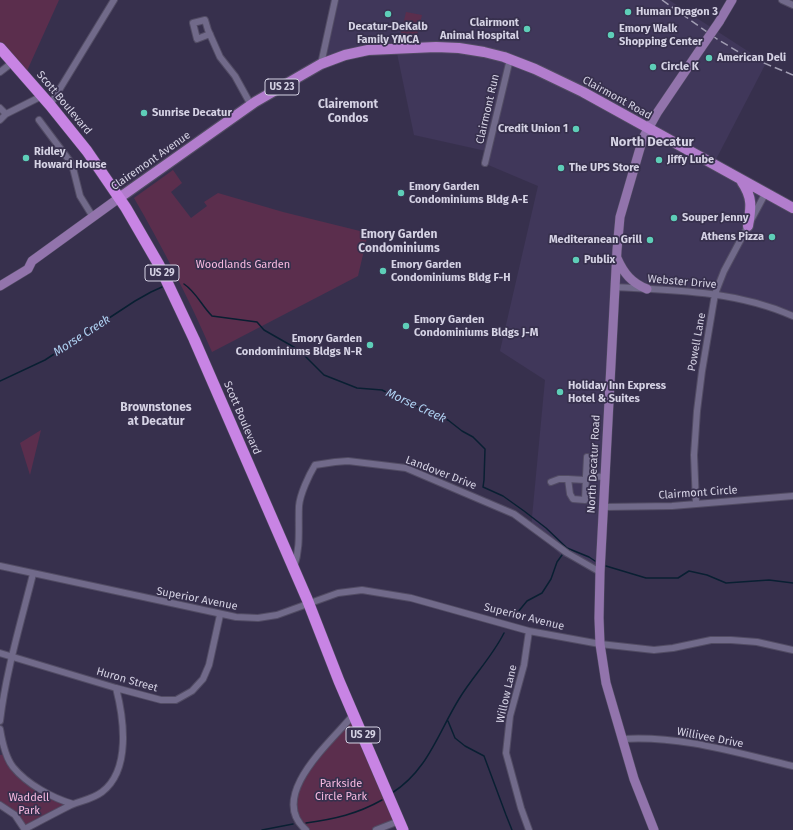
<!DOCTYPE html>
<html>
<head>
<meta charset="utf-8">
<style>
  body { margin:0 }
  canvas { display:block; background:#37304d }
</style>
</head>
<body>
<canvas width="793" height="830"></canvas>
<script>
const g = document.querySelector('canvas').getContext('2d');
g.lineJoin = 'round';
function fillPath(path, color) { g.fillStyle = color; g.fill(path, 'evenodd'); }
function trace(path, color, width, dash) { g.strokeStyle = color; g.lineWidth = width; g.lineCap = dash ? 'butt' : 'round'; g.setLineDash(dash || []); g.stroke(path); }
function write(font, color, halo, rows, align = 'center') {
  g.font = font + ' "Fira Sans",sans-serif'; g.lineWidth = 3.5; g.setLineDash([]); g.textBaseline = 'middle'; g.strokeStyle = halo; g.fillStyle = color; for (const [text, x, y, turn = 0] of rows) {
    g.save(); g.translate(x, y); g.rotate((+turn || 0) * Math.PI / 180); g.textAlign = isNaN(turn) ? turn : align; if (halo) g.strokeText(text, 0, 0); g.fillText(text, 0, 0); g.restore();
  }
}
const built = new Path2D(`
  M333,0h336l97,63 -54,104 81,42v108l-78,-24 -100,-6 -14,282 -39,-13 -31,-28 14,-148 -45,-29 38,-165 -52,-22v-13l-72,-16 -17,-82h-37l-39,11z`);
const green = new Path2D(`
  M0,0h59l-33,73 -26,-26z
  M406,12l16,3 -5,20 -16,-2z
  M173,170l9,13 -11,9 20,26 16,-12 -3,-4 14,-9 65,19 85,21 -10,43 -146,76c-23,-53 -49,-104 -78,-154z
  M41,430l-11,45 -10,-32z
  M353,719l42,106 -18,5h-68l-11,-16 -3,-17 14,-29z
  M6,754l5,13 56,38 -42,22 -8,-10 -17,-9v-53z`);
const stream = new Path2D(`
  M184,284c12,8 18,22 28,32l45,6 7,8 35,20 25,25 33,13 25,2 24,12 42,18 14,11 11,6 12,12 -1,31 -1,7 20,9 21,15 22,17 21,20
  M0,381l45,-21 90,-59 16,-9 11,-5
  M567,548l22,9 6,4
  M606,566l40,12h32l11,-7 18,4 19,8 43,-3 24,3
  M513,618l14,-17 15,-8 9,-14 6,-17 5,-7
  M448,721l7,17 10,8 19,10 22,59 6,15
  M392,793c36,-23 46,-60 67,-94 14,-23 33,-42 45,-66
  M306,823c29,-4 51,-9 76,-23
  M262,830l31,-6`);
const minor = new Path2D(`
  M782,0l11,5
  M210,34l-13,5 -4,-16 12,-3 3,10 12,27 15,19 16,29
  M321,64l14,-64
  M0,72l13,-10
  M50,105l64,-105
  M0,108l6,6
  M0,120l6,-6 36,-18
  M39,120l33,44 8,32 13,21
  M485,163l25,-104
  M615,287c60,3 122,4 178,29
  M586,476l1,-19
  M568,479l17,1
  M551,482l8,-3h9l2,15 3,5 12,1 1,-24 19,1
  M696,504l-2,-49 3,-44 5,-40 13,-77 9,-23 41,-77
  M604,507l68,-1 121,-10
  M0,566l236,51 22,1 19,-3 61,-22 24,-3 49,8 118,33 71,13 54,6 19,-2 38,-8h20l26,2 36,8
  M294,567c7,-20 4,-40 5,-61 1,-12 10,-31 16,-41l20,-3 13,-1 58,7 108,46 53,39 33,19
  M0,653l116,35 45,12h15l16,-9 11,-12 6,-14 11,-50
  M0,721c6,-50 21,-99 33,-147
  M0,729c2,12 5,28 13,38 14,17 39,31 60,37
  M622,739c58,-4 115,14 171,27
  M0,805l15,10 10,15
  M25,829c15,-8 30,-16 46,-24 11,-5 20,-5 31,-13 29,-22 22,-73 14,-104
  M306,830c-40,-34 27,-90 48,-116
  M376,830l23,-9
  M529,830l-8,-22 -15,-55 4,-37 14,-51 5,-34`);
const secondary = new Path2D(`
  M719,22l13,-22
  M617,258c7,16 15,25 30,31
  M0,286l28,-17 4,-8 87,-63
  M654,830l-20,-51 -28,-96 -6,-39 -1,-26 1,-46 17,-322 3,-33 23,-79 14,-25 44,-65`);
const primary = new Path2D(`
  M742,182c11,16 9,26 6,44
  M119,198l136,-96 66,-38 24,-9 23,-5 68,-3 23,1 25,4 20,5 31,12 48,23 210,116`);
const trunk = new Path2D(`
  M0,48l50,57 37,46 39,57 33,57 35,74 113,260 32,82 64,149`);
const rail = new Path2D(`
  M662,0l55,39 25,15 51,21`);
const secondaryBridge = new Path2D(`
  M701,48l18,-26`);
const markers = [
  [628,12,4,"#5eceb8"],
  [388,14,4,"#5eceb8"],
  [527,29,4,"#5eceb8"],
  [611,35,4,"#5eceb8"],
  [709,58,4,"#5eceb8"],
  [653,67,4,"#5eceb8"],
  [144,113,4,"#5eceb8"],
  [576,129,4,"#5eceb8"],
  [26,158,4,"#5eceb8"],
  [659,160,4,"#5eceb8"],
  [561,168,4,"#5eceb8"],
  [401,193,4,"#5eceb8"],
  [674,218,4,"#5eceb8"],
  [772,237,4,"#5eceb8"],
  [650,240,4,"#5eceb8"],
  [576,260,4,"#5eceb8"],
  [383,271,4,"#5eceb8"],
  [406,326,4,"#5eceb8"],
  [370,345,4,"#5eceb8"],
  [560,392,4,"#5eceb8"]
];
const shields = [
  [282,87,34],
  [162,273,34],
  [363,735,34]
];
const shieldNames = [
  ["US 23",282,87],
  ["US 29",162,273],
  ["US 29",363,735]
];
const poiNames = [
  ["Human Dragon 3",636,12],
  ["Clairmont",519,23,"right"],
  ["Animal Hospital",519,36,"right"],
  ["Decatur-DeKalb",388,27,"center"],
  ["Family YMCA",388,40,"center"],
  ["Emory Walk",619,29],
  ["Shopping Center",619,42],
  ["American Deli",717,58],
  ["Circle K",661,67],
  ["Sunrise Decatur",152,113],
  ["Credit Union 1",568,129,"right"],
  ["Ridley",34,152],
  ["Howard House",34,165],
  ["Jiffy Lube",667,160],
  ["The UPS Store",569,168],
  ["Emory Garden",409,187],
  ["Condominiums Bldg A-E",409,200],
  ["Souper Jenny",682,218],
  ["Athens Pizza",764,237,"right"],
  ["Mediteranean Grill",642,240,"right"],
  ["Publix",584,260],
  ["Emory Garden",391,265],
  ["Condominiums Bldg F-H",391,278],
  ["Emory Garden",414,320],
  ["Condominiums Bldgs J-M",414,333],
  ["Emory Garden",362,339,"right"],
  ["Condominiums Bldgs N-R",362,352,"right"],
  ["Holiday Inn Express",568,386],
  ["Hotel & Suites",568,399]
];
const streetNames = [
  ["Clairmont Road",617,98,29],
  ["Scott Boulevard",64,103,50],
  ["Clairmont Run",488,109,-77],
  ["Clairemont Avenue",151,161,-35],
  ["Webster Drive",682,282,5],
  ["Powell Lane",697,342,-80],
  ["Scott Boulevard",242,418,67],
  ["North Decatur Road",594,464,-87],
  ["Landover Drive",441,473,21],
  ["Clairmont Circle",698,493,-4],
  ["Superior Avenue",197,599,11],
  ["Superior Avenue",524,617,14],
  ["Huron Street",127,680,16],
  ["Willow Lane",507,694,-77],
  ["Willivee Drive",710,738,11]
];
const parkNames = [
  ["Woodlands Garden",243,265],
  ["Parkside",341,784],
  ["Circle Park",341,797],
  ["Waddell",29,798],
  ["Park",29,811]
];
const neighbourhoodNames = [
  ["Clairemont",348,105],
  ["Condos",348,119],
  ["Emory Garden",399,235],
  ["Condominiums",399,249],
  ["Brownstones",156,408],
  ["at Decatur",156,422]
];
const waterNames = [
  ["Morse Creek",82,336,-33],
  ["Morse Creek",416,406,25]
];
const quarterNames = [
  ["North Decatur",652,142]
];
fillPath(built, '#40375a');
fillPath(green, '#5b2e4d');
trace(stream, '#091f32', 1.5);
trace(minor, '#524c64', 8);
trace(secondary, '#524c64', 10);
trace(primary, '#524c64', 12);
trace(trunk, '#524c64', 12);
trace(minor, '#716a8a', 6);
trace(secondary, '#9274ac', 9);
trace(primary, '#b27dcd', 10);
trace(trunk, '#c884e4', 11);
trace(rail, '#a19db3', 1.5, [8, 4]);
trace(secondaryBridge, '#524c64', 10, []);
trace(secondaryBridge, '#9274ac', 9);
for (const [x, y, r, color] of markers) { const dot = new Path2D(); dot.arc(x, y, r, 0, 2 * Math.PI); g.fillStyle = color; g.fill(dot); trace(dot, '#37304d', 1.5); }
for (const [x, y, w] of shields) { const box = new Path2D(); box.roundRect(x - w / 2, y - 8, w, 16, 3); g.fillStyle = '#37304d'; g.fill(box); trace(box, '#d5d2e4', 1); }
write('bold 10px', '#d5d2e4', null, shieldNames);
write('bold 11px', '#d5d2e4', '#37304d', poiNames, 'left');
write('11px', '#d5d2e4', '#37304d', streetNames);
write('11px', '#f8bae1', '#37304d', parkNames);
write('bold 12px', '#d5d2e4', '#37304d', neighbourhoodNames);
write('italic 12px', '#adceef', '#37304d', waterNames);
write('bold 13px', '#d5d2e4', '#37304d', quarterNames);
</script>
</body>
</html>
